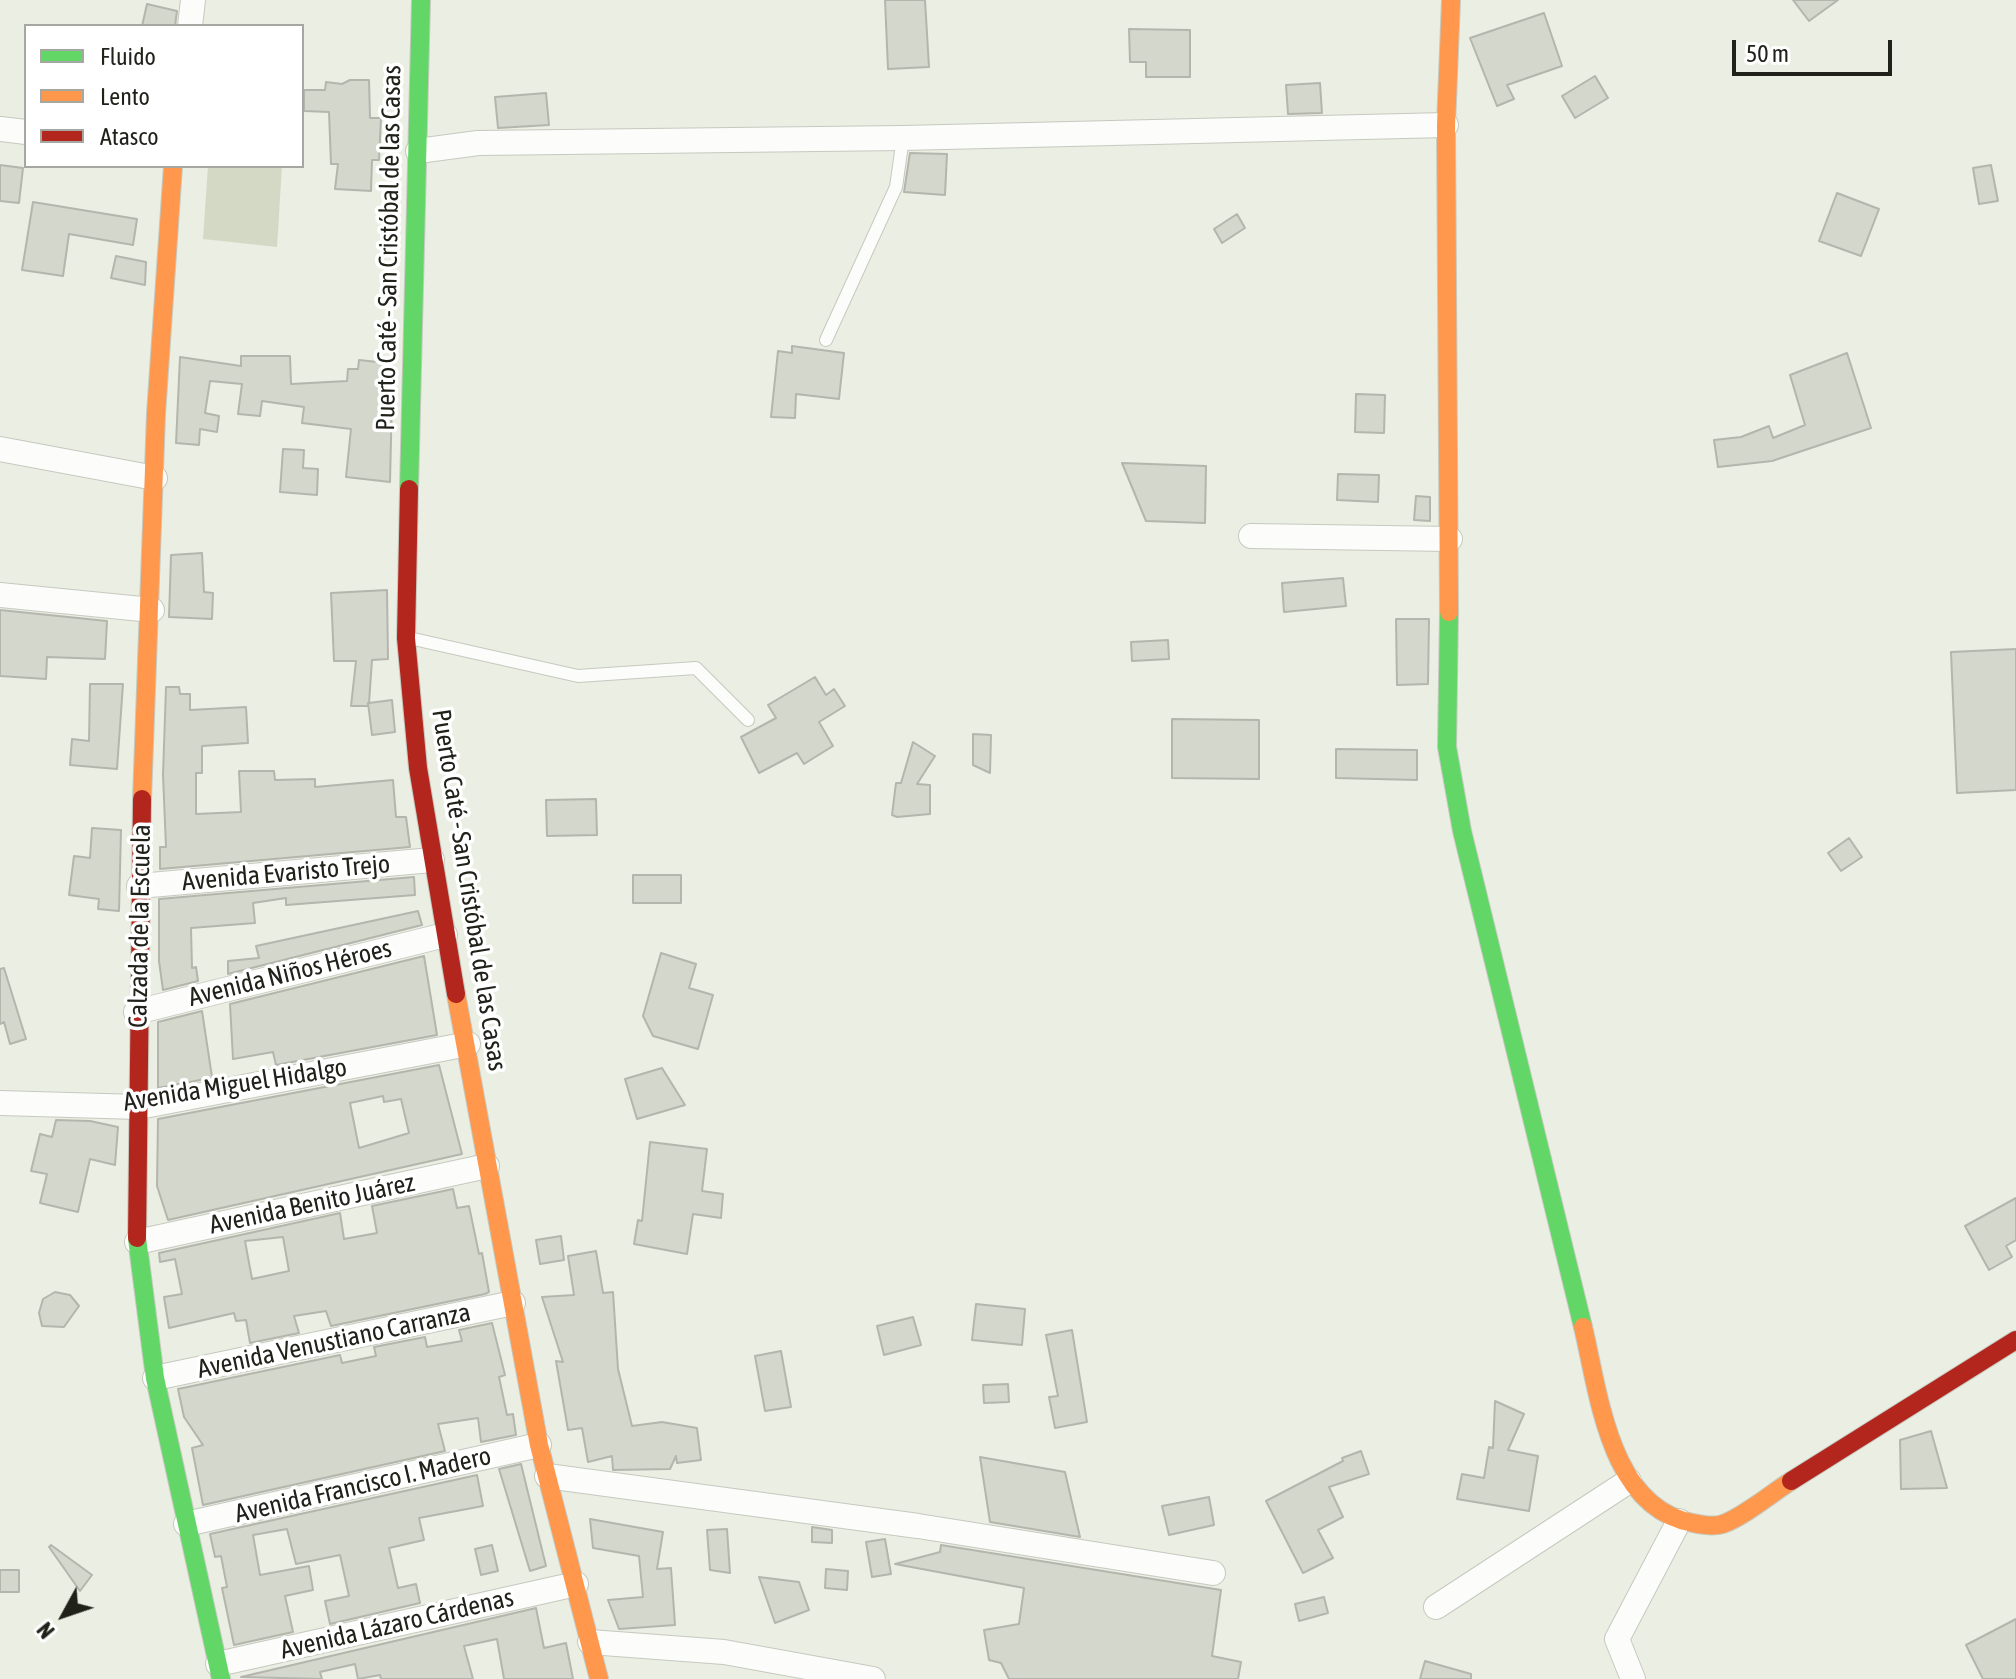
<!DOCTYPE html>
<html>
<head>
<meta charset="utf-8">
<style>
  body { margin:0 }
  #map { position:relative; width:2016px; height:1679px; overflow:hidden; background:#ebeee2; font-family:"Asap Condensed",sans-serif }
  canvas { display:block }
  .legend { position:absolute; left:24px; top:24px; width:280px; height:144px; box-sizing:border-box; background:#fff; border:2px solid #a6a7a3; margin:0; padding:10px 14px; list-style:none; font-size:24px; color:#20221a }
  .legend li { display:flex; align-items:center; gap:16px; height:40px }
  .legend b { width:40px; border:2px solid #a6a7a3 }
  .north { position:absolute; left:24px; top:1575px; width:80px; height:80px; -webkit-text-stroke:6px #fff; paint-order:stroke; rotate:230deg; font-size:22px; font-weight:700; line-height:32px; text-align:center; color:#20221a }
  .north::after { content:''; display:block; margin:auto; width:28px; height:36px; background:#20221a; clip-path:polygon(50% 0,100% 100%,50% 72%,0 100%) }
  .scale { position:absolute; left:1732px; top:40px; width:160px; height:36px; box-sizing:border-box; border:4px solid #20221a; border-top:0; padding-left:10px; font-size:24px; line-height:28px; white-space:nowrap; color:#20221a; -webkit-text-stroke:6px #fff; paint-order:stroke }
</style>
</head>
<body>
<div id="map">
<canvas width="2016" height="1679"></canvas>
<ul class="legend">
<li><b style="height:10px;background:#63d668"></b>Fluido</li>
<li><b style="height:10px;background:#ff974d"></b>Lento</li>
<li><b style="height:10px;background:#b3261e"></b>Atasco</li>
</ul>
<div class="north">N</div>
<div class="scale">50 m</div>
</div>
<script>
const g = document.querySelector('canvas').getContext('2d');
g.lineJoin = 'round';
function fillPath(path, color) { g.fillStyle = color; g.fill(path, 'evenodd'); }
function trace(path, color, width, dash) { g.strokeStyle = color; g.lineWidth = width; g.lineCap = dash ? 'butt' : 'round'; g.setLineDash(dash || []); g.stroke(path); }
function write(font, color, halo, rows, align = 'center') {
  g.font = font + ' "Asap Condensed",sans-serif'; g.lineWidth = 7; g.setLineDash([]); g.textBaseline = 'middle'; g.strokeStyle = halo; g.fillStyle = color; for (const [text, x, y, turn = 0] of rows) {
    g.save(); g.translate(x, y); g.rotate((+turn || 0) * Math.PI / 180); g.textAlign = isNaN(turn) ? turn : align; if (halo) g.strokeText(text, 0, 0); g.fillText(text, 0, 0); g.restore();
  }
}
const green = new Path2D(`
  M208,166h74l-5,81 -74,-8z`);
const building = new Path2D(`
  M885,0h40l4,67 -41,2z
  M1793,0h45l-29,21z
  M147,4l30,7 -2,15h-33z
  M1544,13l18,53 -55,19 7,14 -17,7 -27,-68z
  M1129,29l61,1v47h-44v-15h-16z
  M1595,76l13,22 -33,20 -13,-22z
  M350,80h19l1,38h11l-2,42h-7l-1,31 -36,-2 3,-25h-7l-2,-52 -25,-1v-21h21l1,-8 16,2z
  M1320,83l2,30 -34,1 -2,-29z
  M546,93l3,32 -51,3 -3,-31z
  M910,153l37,1 -2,41 -41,-3z
  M0,165l23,3 -4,35 -19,-2z
  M1991,165l7,36 -19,3 -6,-36z
  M1837,193l42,16 -18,47 -42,-15z
  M33,202l104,17 -4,26 -64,-11 -6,42 -41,-6z
  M1237,214l8,14 -23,15 -8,-14z
  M116,256l30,6 -1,23 -34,-7z
  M792,346l52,7 -5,46 -43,-5 -1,24 -24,-1 7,-66 14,2z
  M1847,353l24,75 -99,33 -54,6 -4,-27 27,-3 28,-11 4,12 32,-13 -15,-50z
  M241,356h49l1,28 56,-3 1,-12h10l1,-9 28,3 -2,33 7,1 -2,85 -44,-5 5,-48 -49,-6 2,-16 -42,-6 -2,15 -22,-2 4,-30 -32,-3 -5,32 14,3 -2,16 -17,-3 -1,16 -23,-2 4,-86 61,9z
  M1356,394l29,1 -1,38 -29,-1z
  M283,449l21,1 -1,18 15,1 -1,26 -37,-3z
  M1122,463l84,3 -1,57 -59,-2z
  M1338,474l41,1 -1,27 -41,-2z
  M1416,496l14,1v24l-16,-1z
  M202,553l2,39 9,1 -1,26 -43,-2 2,-62z
  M1343,578l3,28 -62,6 -2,-29z
  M387,590l1,69 -16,1 -3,43 23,-3 3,32 -23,3 -4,-32v3h-17l5,-45h-22l-3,-68z
  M0,610l107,11 -2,38 -58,-2 -1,22 -46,-3z
  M1396,619h33l-1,65 -31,1z
  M1168,640l1,19 -37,2 -1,-19z
  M2016,649v141l-59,3 -6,-141z
  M815,677l11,18 8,-6 11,17 -26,16 14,24 -29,18 -7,-11 -38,20 -18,-36 35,-19 -8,-13z
  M90,684h33l-6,85 -47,-4 2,-26 17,2z
  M166,687h13l1,7h10v16l56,-3 2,36 -46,3v27h-6v41l45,-2 -2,-41h35l1,9 40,-1v8l78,-7 3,37h10l4,30 -250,22v-22h6l-3,-72z
  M1172,719l87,1v59l-87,-1z
  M973,734l18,1 -1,38 -17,-8z
  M913,742l22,14 -18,28 13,1v29l-33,3 -5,-2 4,-32h5z
  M1336,749l81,1v30l-81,-2z
  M596,799l1,36 -50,1 -1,-36z
  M92,828l29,2 -2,81 -21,-2 1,-10 -30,-4 5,-39 16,2z
  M1849,838l13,19 -21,14 -13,-18z
  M633,875h48v28h-48z
  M414,877l1,18 -129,10v-7l-33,5 2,20 -64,5 1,40 4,-1 2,14 -35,9 -4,-29v-62z
  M418,911l4,14 -194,49v-13l31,-3 -3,-12z
  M661,953l35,11 -7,24 24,7 -15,54 -45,-13 -10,-20z
  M424,956l13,79 -161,30 -3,-13 -40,7 -3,-55z
  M4,968l22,71 -16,5 -6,-22 -4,2v-55z
  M202,1011l10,66h4l-58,11v-66z
  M439,1065l23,89 -294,66 -11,-34 1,-67zM383,1096l1,6 17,-3 8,34 -50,15 -9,-45z
  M662,1068l23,37 -48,14 -12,-40z
  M56,1120l34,1 28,6 -3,38 -25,-6 -12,53 -38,-9 7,-29 -16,-3 9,-37 12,3z
  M650,1142l57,7 -5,42 21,3 -2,24 -28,-4 -6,40 -53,-10 4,-24 4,1z
  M453,1189l4,19 12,-2 10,48 3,-1 7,39 -4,2 -154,32 -5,-15 -32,5 5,17 -49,10 -4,-23 -10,1 -2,-8 -65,15 -5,-31 18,-3 -7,-35 -15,3 -1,-9 181,-40 4,26 33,-6 -5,-27zM283,1237l6,34 -37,8 -7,-38z
  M2016,1198v42l-10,6 6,11 -23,13 -24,-44z
  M561,1236l3,24 -24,4 -4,-24z
  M596,1251l7,42 10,-1 5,77 14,57 30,-4 35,6 4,32 -24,3 -1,-7 -6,13 -57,1 -1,-14 -24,6 -6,-34 -14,2 -12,-69 7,1 -21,-65 32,-2 -6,-39z
  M55,1292l15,3 9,11 -15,21 -22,-1 -3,-13 4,-14z
  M976,1304l49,5 -3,36 -50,-5z
  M913,1317l8,28 -37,10 -7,-29z
  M492,1323l13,52 -6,2 8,38 6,-1 3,21 -35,7 -3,-24 -40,6 7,27 -242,54 -11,-57 11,-3 -19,-28 -6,-28 162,-34 2,8 34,-7 -2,-9 51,-10 2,10 35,-6 -3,-11z
  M1072,1330l15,92 -32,6 -6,-31 9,-1 -12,-61z
  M781,1351l10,56 -26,4 -10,-55z
  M1008,1384l1,18 -25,1 -1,-18z
  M1495,1401l29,13 -16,36 30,6 -9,55 -72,-12 5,-25 22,4 5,-31 4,1z
  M1931,1431l16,57 -46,1 -1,-49z
  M1361,1451l8,23 -40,13 14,30 -25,13 15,28 -30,15 -37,-72 77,-40 -1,-3z
  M980,1457l85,15 15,65 -90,-15z
  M521,1464l25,102 -16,5 -31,-102z
  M477,1475l6,31 -64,12 5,22 -35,8 9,40 18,-4 4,19 -90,21 -5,-23 24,-5 -9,-41 -44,9 -9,-35 -34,6 7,40 49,-9 4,24 -28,6 8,36 -59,13 -12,-57 5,-1 -6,-31 -6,1 -5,-23z
  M1209,1497l5,28 -45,10 -7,-29z
  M590,1519l73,13 -6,37 14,-1 4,57 -56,4 -11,-29 35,-3 -4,-41 -46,-8z
  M812,1527l20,3v13l-20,-1z
  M727,1529l3,44 -20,-3 -3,-40z
  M885,1539l6,35 -19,3 -6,-35z
  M51,1545l41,30 -12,16 -31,-44z
  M492,1545l6,26 -17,4 -6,-26z
  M941,1545l280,45 -9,66 29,6 -3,17h-229l-8,-16 -12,-3 -5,-30 35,-6 5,-36 -129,-24 45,-12z
  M826,1569l22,2 -1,19 -22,-2z
  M0,1570h19v22h-19z
  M759,1577l40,5 10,28 -34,13z
  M1324,1597l4,16 -29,8 -4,-17z
  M536,1608l8,40 22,-5 7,36h-69l-7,-40 -33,7 9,33h-92l-1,-4 -22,4 -3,-15 -35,8 2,7 -81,-2z
  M2016,1619v60h-33l-17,-34z
  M1425,1661l46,13v5h-51z`);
const lane = new Path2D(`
  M826,340l70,-153 7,-49
  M409,638l169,38 118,-8 52,52`);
const street = new Path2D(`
  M190,26l3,-26
  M0,129l26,3
  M418,151l60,-8 425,-5 543,-13
  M0,449l155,29
  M1251,536l199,3
  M0,595l152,15
  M139,886l293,-26
  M136,1012l309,-77
  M0,1103l139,4 329,-63
  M137,1242l350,-76
  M155,1378l358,-75
  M547,1476l371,50 295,47
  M186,1524l353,-79
  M1436,1607l193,-126
  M590,1642l134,10 149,27
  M218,1664l358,-80
  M1633,1679l-16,-40 62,-118`);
const fast = new Path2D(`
  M409,489l12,-489
  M1449,612l-2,135 15,84 121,496
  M137,1238l18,140 66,301`);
const slow = new Path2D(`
  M1449,612l-3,-487 5,-125
  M142,799l14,-385 17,-248
  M456,994l83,451 60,234
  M1583,1327c16,66 26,181 110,196 9,2 22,4 30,1 20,-7 49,-31 68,-43`);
const jam = new Path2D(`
  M409,489l-3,149 12,130 38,226
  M137,1238l5,-439
  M1791,1481l225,-141`);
const streetNames = [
  ["Puerto Caté - San Cristóbal de las Casas",389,248,-89],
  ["Avenida Evaristo Trejo",286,873,-5],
  ["Puerto Caté - San Cristóbal de las Casas",469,890,81],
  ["Calzada de la Escuela",140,926,-89],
  ["Avenida Niños Héroes",290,973,-14],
  ["Avenida Miguel Hidalgo",235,1085,-9],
  ["Avenida Benito Juárez",312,1204,-12],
  ["Avenida Venustiano Carranza",334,1341,-12],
  ["Avenida Francisco I. Madero",363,1485,-13],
  ["Avenida Lázaro Cárdenas",397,1624,-13]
];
fillPath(green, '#d4d9c5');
fillPath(building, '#d4d7cb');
trace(building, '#b4b6ad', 2);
trace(lane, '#c6c9bf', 14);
trace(street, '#c6c9bf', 26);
trace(fast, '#c6c9bf', 20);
trace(slow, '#c6c9bf', 20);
trace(jam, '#c6c9bf', 20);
trace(lane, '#fcfcfb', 12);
trace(street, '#fcfcfb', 24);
trace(fast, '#63d668', 18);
trace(slow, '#ff974d', 18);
trace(jam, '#b3261e', 18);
write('26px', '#20221a', '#fff', streetNames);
</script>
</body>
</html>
